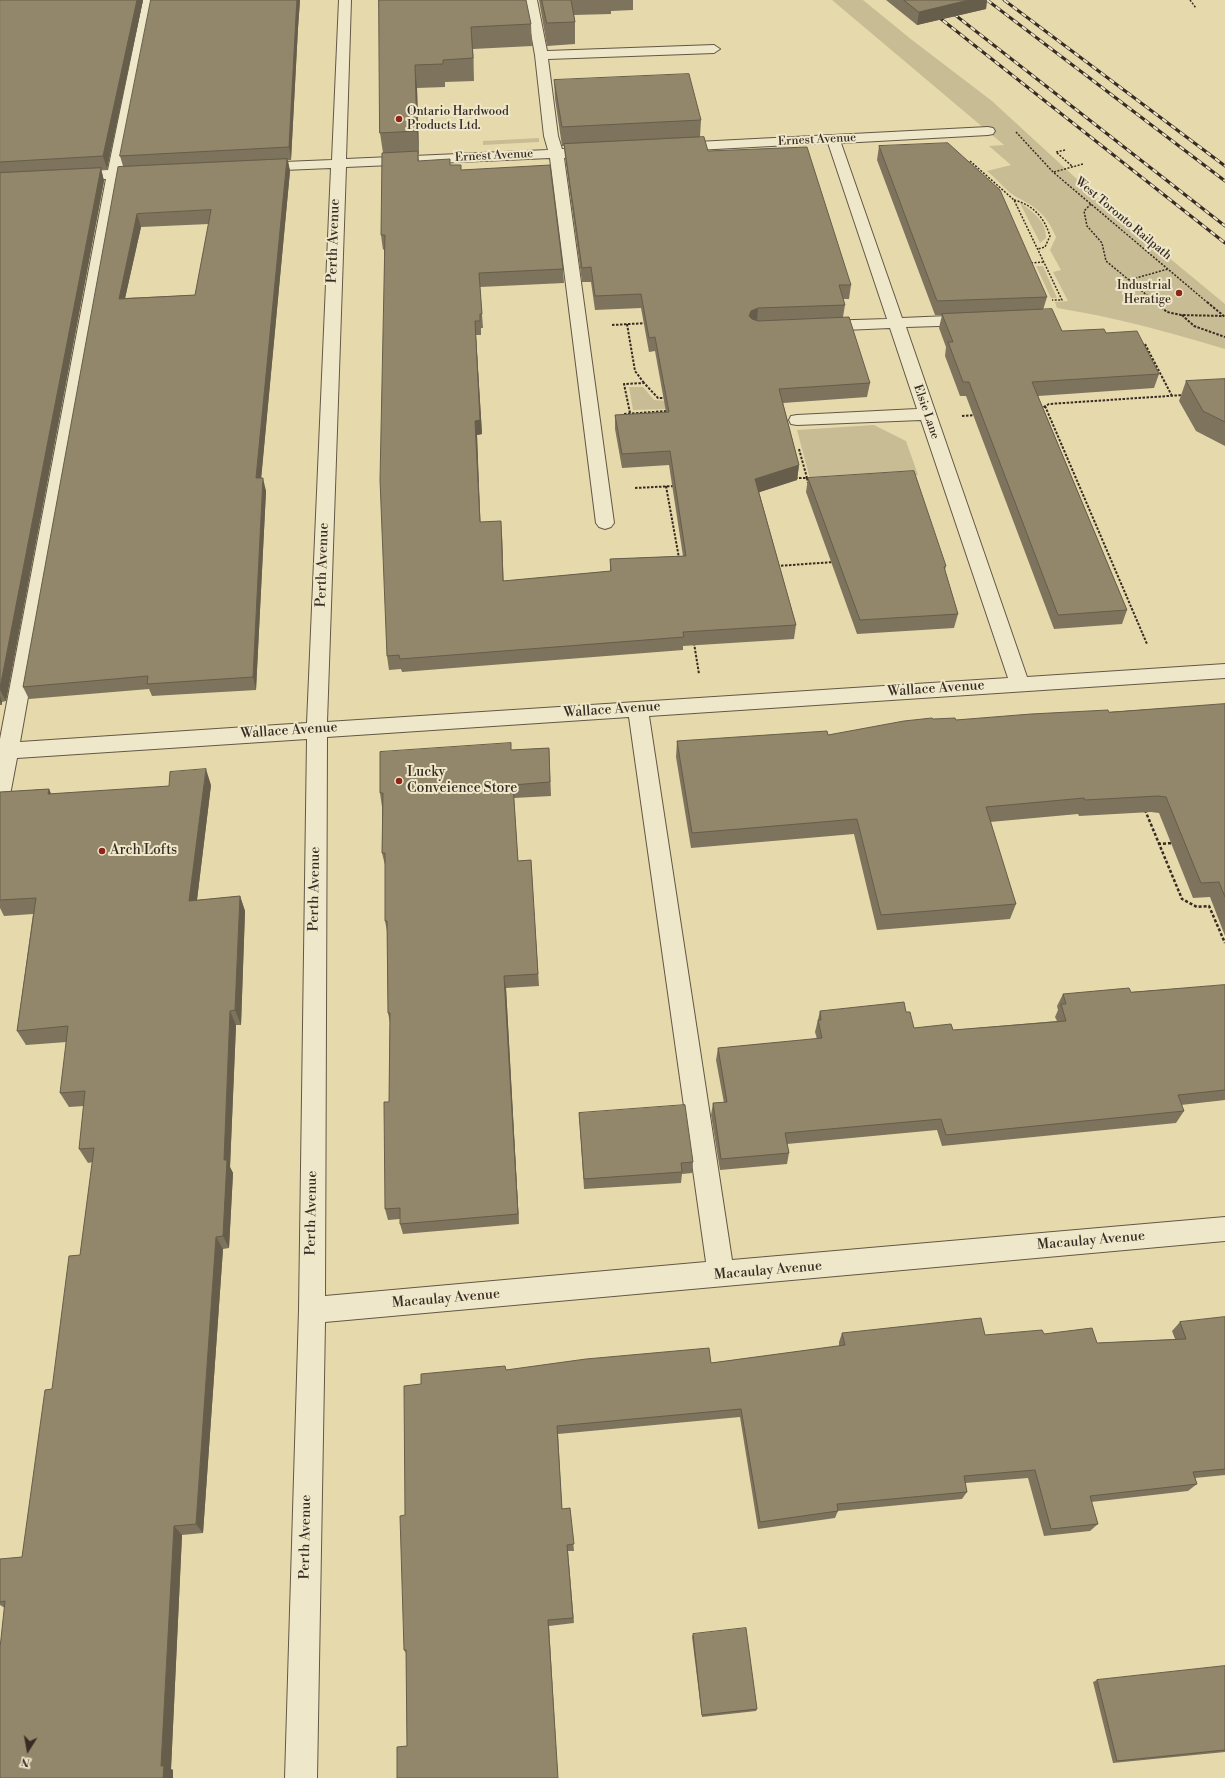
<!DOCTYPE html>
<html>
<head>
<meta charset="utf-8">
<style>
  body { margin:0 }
  #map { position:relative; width:1225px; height:1778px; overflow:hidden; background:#e6daac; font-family:"Libre Bodoni",serif }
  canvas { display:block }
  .north { position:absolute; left:8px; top:1730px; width:40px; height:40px; -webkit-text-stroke:3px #efe7c9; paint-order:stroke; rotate:191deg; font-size:11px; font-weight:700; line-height:16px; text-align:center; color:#372b24 }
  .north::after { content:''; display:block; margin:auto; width:14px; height:18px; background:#372b24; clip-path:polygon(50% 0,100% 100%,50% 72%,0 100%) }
</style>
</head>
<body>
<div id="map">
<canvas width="1225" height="1778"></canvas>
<div class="north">N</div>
</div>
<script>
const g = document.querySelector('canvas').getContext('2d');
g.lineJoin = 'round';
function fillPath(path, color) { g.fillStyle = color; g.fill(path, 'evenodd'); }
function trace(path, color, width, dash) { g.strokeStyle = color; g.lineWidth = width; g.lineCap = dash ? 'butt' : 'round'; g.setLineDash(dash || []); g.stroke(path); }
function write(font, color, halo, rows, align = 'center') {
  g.font = font + ' "Libre Bodoni",serif'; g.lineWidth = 4; g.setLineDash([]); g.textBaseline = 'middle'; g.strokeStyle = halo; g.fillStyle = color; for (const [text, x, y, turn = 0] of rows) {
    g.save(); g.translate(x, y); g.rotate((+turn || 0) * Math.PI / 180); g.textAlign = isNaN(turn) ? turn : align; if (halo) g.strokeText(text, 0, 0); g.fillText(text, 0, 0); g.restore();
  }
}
const green = new Path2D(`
  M832,0h31l49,40 80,61 112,103 121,100v45c-56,-17 -111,-32 -168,-41l-2,-6 13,-1 -15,-29 8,-2 -11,-20 6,-13c-9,-21 -18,-29 -38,-39 -11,-6 -21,-19 -31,-27l24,-6 -22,-19 15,-1z
  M539,138v4l-56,3v-4z
  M1020,203c12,7 27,19 26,35l-6,5z
  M1036,266h7l14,32h-6z
  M629,387h14l11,13 14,1v8l-35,1z
  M874,425l32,16 12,34 -107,8 -14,-53z`);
const pathFar2 = new Path2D(`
  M1190,0l6,8
  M1016,132l37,40 155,131
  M1065,150l-9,2 17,15
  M970,161l44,39 48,100h-10
  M1054,172l29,-8
  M1014,200c19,5 30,17 36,36l-5,11 -7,2
  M1091,204l-7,7 3,15 15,17 4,18 23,19
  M1031,263l13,-1
  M1156,303l-27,-23 39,-11`);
const pathFar1 = new Path2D(`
  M1155,302l12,10 14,3 42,1
  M1207,302l18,15
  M1182,315l12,11 31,11
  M627,324l8,47 9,12
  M612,325l35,-2
  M1141,344h4l27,52
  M1045,406l102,238
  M1040,409l9,-5 134,-9
  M630,413l-6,-29 20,-1 14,15h7
  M624,414l43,-3
  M962,416l13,-1
  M799,449l8,29
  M795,478h12l1,5
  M666,486l13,72
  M635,488l39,-2
  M777,566l57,-4
  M694,643l5,31`);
const path = new Path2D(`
  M1145,810l37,89 15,8 12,-1 16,37
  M1158,844l15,-1`);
const minor = new Path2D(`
  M143,0h12l-33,170h29l2,3 -2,3 -31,2 -100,564 287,-19 24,-555 -71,3 -5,-1 -2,-3 2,-3 5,-1 72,-3 7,-160h12l-5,159 202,-9 -4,-14 -9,-81 -10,-55h12l10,51 167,-6 6,4 -6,4 -166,6 10,77 4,13 33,-1 5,1 2,3 -2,3 -5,1 -31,2 50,365 -3,4 -6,2 -6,-2 -3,-4 -46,-365 -204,9 -19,555 681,-44 -87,-258 -124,5 -6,-1 -2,-4 2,-4 6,-1 120,-6 -27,-81 -68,3 -6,-2 -2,-3 2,-3 6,-2 65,-2 -59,-176 -151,8 -5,-1 -2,-3 2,-3 5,-1 311,-16 5,1 2,3 -2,3 -5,1 -147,8 61,175 69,-3 6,2 2,3 -2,3 -6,2 -65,2 121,350 198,-13v14l-576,38 83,544 493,-43v24l-900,81 -8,456h-32l14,-468 8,-571 -290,19 -7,37 -3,6 -7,2v-64l106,-560 -34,1 -5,-1 -2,-3 2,-3 5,-1 36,-2zM629,717l77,545 -381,34 2,-559z`);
const rail = new Path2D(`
  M917,0l308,243
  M936,0l289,226
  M987,0l238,181
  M1004,0l221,166`);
const wall = new Path2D(`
  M0,0h143l-36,169h-6l3,12 -98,520 -4,1v3h-2z
  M151,0h149l-2,28 -7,132h-3l2,11 -29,307 5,13 -10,199 -104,6 -3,-7 -120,10 -6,-12 100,-521 -3,-10zM209,224l-14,71 -70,3 16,-71z
  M379,0l152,24 1,22 -59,3 1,32 -29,1v5l-28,1 2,66h-1l1,7 31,4 11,5 102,99 1,14 -84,4 3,41h-2v7h-5l6,99 -5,1 3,87 22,13 1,46 107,-10v-12l73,-3 -14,-91 -47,3 -7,-39v-14l51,-3 -11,-61 -6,1 -8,-44 -46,2 -4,-28h-9l-17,-125 -1,-11h-2l-7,-47 -1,-19 147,40 -1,17 8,14 143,134 -2,14h-6l2,6 -2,12 27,66 -3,14 -84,6 16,62 -2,15 -38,12 37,133 -2,14 -111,7v4l-281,22 -1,-3 -12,1 -2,-14 -3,-407 -1,1 -2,-15 2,-82 -3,-20z
  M539,0h94v10l-22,1v3l-37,1 1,7v22l-28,2z
  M886,0h101l-1,9 -69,16z
  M879,146l168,151 -4,13 19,21 44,2 53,41 -5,14 -116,8 89,214 -5,14 -68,5 -88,-233h-6l-15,-40 1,-9 -7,-19 3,-13h-7l-58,-155z
  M1225,379v67l-29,-15 -17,-30 7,-20z
  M808,478l138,88 -1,4 13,44 -4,14 -97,6 -51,-142z
  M1225,704v232l-15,-39 -17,1 -34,-85 -8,-1 -72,4 -1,-2 -88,8 26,82 -6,15 -133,11 -23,-96 -163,14 -15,-91 1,-16 151,-6 105,-16 23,1 153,-8z
  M549,748l2,48 -37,2 4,63 13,-1 8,126 -33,2 13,236 -116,10 -3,-10v-5l-12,1 -3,-11 4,-107 1,-79 -2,-10 -1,-82 -2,-10v-56l-3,-12v-46l-2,-14 131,-43z
  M211,785l-14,115 43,-4 5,15 -4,114h-5l-6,142 3,6 -4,75 -6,1 -20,284 -21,2 -11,234 2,1v8h-173l5,-170 -5,-3v-43l22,-5 30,-168 28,-134 13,-93 -5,1 -9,-14 5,-43 -15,1 -9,-14 7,-51 -41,3 -9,-14 16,-117 -29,2 -4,-8v-116l49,-3 2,5z
  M1225,985v115l-44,5 3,6 -8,12 -234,23 -5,-16 -150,14 2,9 -2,11 -67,6 -9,-55 2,-12h11l-8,-43 2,-12 99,-9 -2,-7 5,-21 86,1 8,16 39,2 104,-9 -2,-4 3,-7 -1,-4 6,-12 68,-2z
  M579,1113l114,49 -1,11 -10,1 -1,9 -97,6z
  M1225,1317v158l-30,3 2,6 -9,7 -97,11 7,22 -8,7 -46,5 -16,-58 -63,5 2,9 -5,7 -124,12 -3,7 -77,11 -18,-112 -182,17 4,75 8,-1 4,43h-6l6,72 -25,3 -142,120 -1,-93 -2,-3 1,-135 16,-131 85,-14 205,-7 128,-17v-4l3,-9 143,2 59,-1 53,9 78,-4 -3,-8 8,-9z
  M693,1634l64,75 -1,2 -54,6 -10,-80z
  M1225,1666v86l-112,11 -20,-81 4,-2z`);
const shadedWall = new Path2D(`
  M137,0h6l-36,169 -4,-13z
  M297,0h3l-2,28 -7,132 -2,-13 7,-131z
  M969,0h18l-1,9 -69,16 2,-13z
  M471,27l2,22 1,32 -1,-23z
  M415,65l2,23 2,66 -2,-23z
  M287,159l3,12 -30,320 -4,-13z
  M101,168l3,13 -98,520 -6,-11v-2z
  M137,214l4,13 -19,85 -3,-13z
  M758,308l-1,14 -7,3 -1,-9 2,-5z
  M475,321l7,113 -5,1 4,101 -1,-14 -5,-101z
  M799,465l-2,15 -43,14 1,-15z
  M263,478l3,13 -10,199 -3,-13z
  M501,521l1,14 2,60 -1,-14z
  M0,696l2,6v3l-2,-3z
  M206,769l5,16 -16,131 -6,-15z
  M49,789l7,16 -8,-11z
  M240,896l5,15 -4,114 -6,-15z
  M504,976l2,12 13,236 -1,-10z
  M230,1011l6,14 -6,142 3,6 -4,75 -6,-12 1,-76z
  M216,1237l7,12 -20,284 -7,-9z
  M174,1526l8,9 -11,234 2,1v8h-10l-2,-12z
  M548,1620l1,6 9,152z`);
const building = new Path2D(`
  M0,0h137l-34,156 -103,6z
  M151,0h146l-1,16 -7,131 -169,9z
  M379,0h147l5,24 -60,3 2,31 -30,2v4l-28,1 2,66 -37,2z
  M542,0h29l4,22 -28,1z
  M904,0h65l-50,12z
  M689,74l12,46 -139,7 -8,-47z
  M704,137l4,14 99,-4 44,138h-12l6,20 -87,3 -7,3 -2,5 3,3 6,2 91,-4 21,66 -91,6 20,76 -44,14 41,146 -113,7 1,5 -284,22 -1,-4 -12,1 -7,-176 5,-245h-4l1,-82 36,-2v10l32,-2v6h11v5l89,-5 13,104 -84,4 3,41h-2v7h-5l5,99 -5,1 5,101 21,-1 2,60 108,-10 -1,-12 76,-3 -16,-105 -48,3 -7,-39 54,-3 -14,-75 -6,1 -8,-44 -46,2 -4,-29 -9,1 -18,-124z
  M948,143l52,47 47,107 -110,4 -58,-155z
  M287,159l-31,319h7l-10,199 -106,7 1,-8 -125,11 95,-520zM211,210l-16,85 -76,4 18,-85z
  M101,168l-101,520v-515z
  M1052,309l10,22 42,-2 2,4 31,-2 22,43 -127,8 95,228 -69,5 -89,-233h-6l-15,-40h5l-11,-28z
  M1225,379v43l-22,-11 -17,-30z
  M914,471l32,95 -2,1 14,47 -98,6 -52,-142z
  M1225,704v193l-6,-15 -18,1 -35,-86 -8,-1 -73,4 -1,-2 -98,9 30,97 -135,11 -24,-96 -165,14 -15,-92 150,-10 1,4 76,-14 28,-3 1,1 22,-1 1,2 75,-6 77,-4 1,2z
  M511,743v7l38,-2 1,34 -37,3 5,76 13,-1 7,114 -34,2 14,238 -118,10v-16l-15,1 -1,-107h5l1,-89h-2l-1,-92h-2v-68h-3l1,-60h-3v-41z
  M206,769l-17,132 51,-5 -5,114 -5,1 -6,149h3l-4,76 -7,1 -20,287 -22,2 -13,240h3l-1,12h-163v-130l5,-47 -5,1v-43l22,-2 23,-167 7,-1 17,-133 11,-1 14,-107 -15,1 6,-58 -25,2 8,-67 -51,5 19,-133 -36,2v-108l49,-3 -1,5 121,-8 1,-14z
  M1225,985v105l-47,5 6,16 -238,24 -5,-16 -156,14 4,20 -68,6 -8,-56 14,-1 -9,-54 104,-10 -4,-18h3l-1,-9 84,-9 2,10h4l4,16 37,-4 2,6 113,-9 -5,-17h5l-3,-10 66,-6 2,4z
  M685,1105l8,57 -12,1 1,9 -98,7 -5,-66z
  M1225,1317v152l-32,3 4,12 -107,12 8,28 -47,5 -16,-59 -71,6 3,16 -130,12 1,7 -78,11 -19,-113 -184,17 5,83 8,-1 4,36 -7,1 6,73 -25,2 10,158h-161v-31l10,-1 -1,-96h-2l-4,-134 5,-1 -1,-129 17,-2v-10l84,-8 1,4 80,-11 123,-11 2,15 134,-18 -3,-12 139,-15 4,17 57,-5 2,4 48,-6 5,15 89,-4 -6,-17z
  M746,1628l11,81 -55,6 -9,-81z
  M1225,1666v84l-108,11 -20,-81z`);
const markers = [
  [399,119,4,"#8f2418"],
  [1179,293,4,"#8f2418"],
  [399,781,4,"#8f2418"],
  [102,851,4,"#8f2418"]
];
const farPoinames = [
  ["Ontario Hardwood",407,112],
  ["Products Ltd.",407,126],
  ["Industrial",1171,286,"right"],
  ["Heratige",1171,300,"right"]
];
const farStreetnames = [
  ["Ernest Avenue",817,140,-3],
  ["Ernest Avenue",494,156,-3],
  ["West Toronto Railpath",1123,219,40],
  ["Elsie Lane",926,412,71]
];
const streetNames = [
  ["Perth Avenue",334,241,-88],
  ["Perth Avenue",323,565,-88],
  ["Wallace Avenue",936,689,-4],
  ["Wallace Avenue",612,710,-4],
  ["Wallace Avenue",289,731,-4],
  ["Perth Avenue",315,889,-89],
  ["Perth Avenue",312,1213,-89],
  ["Macaulay Avenue",1091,1241,-5],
  ["Macaulay Avenue",768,1271,-5],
  ["Macaulay Avenue",446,1299,-5],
  ["Perth Avenue",306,1537,-89]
];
const poiNames = [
  ["Lucky",407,773],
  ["Conveience Store",407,789],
  ["Arch Lofts",110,851]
];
fillPath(green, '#c8bc95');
trace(minor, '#635746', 2);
trace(pathFar2, '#372b24', 1.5, [2, 1.5]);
trace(pathFar1, '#372b24', 2, [2.5, 1.5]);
trace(path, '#372b24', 2.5, [3, 2]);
fillPath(minor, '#efe7c9');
trace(rail, '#372b24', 3);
trace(rail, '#efe7c9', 2, [5.5]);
fillPath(wall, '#7e735c');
fillPath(shadedWall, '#665e4b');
fillPath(building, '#92866b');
trace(building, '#665e4b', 1);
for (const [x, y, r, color] of markers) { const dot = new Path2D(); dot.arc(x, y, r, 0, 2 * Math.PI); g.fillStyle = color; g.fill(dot); trace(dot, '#efe7c9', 1.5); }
write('12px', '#372b24', '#efe7c9', farPoinames, 'left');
write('12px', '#372b24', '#efe7c9', farStreetnames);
write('14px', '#372b24', '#efe7c9', streetNames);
write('14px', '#372b24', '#efe7c9', poiNames, 'left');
</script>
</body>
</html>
